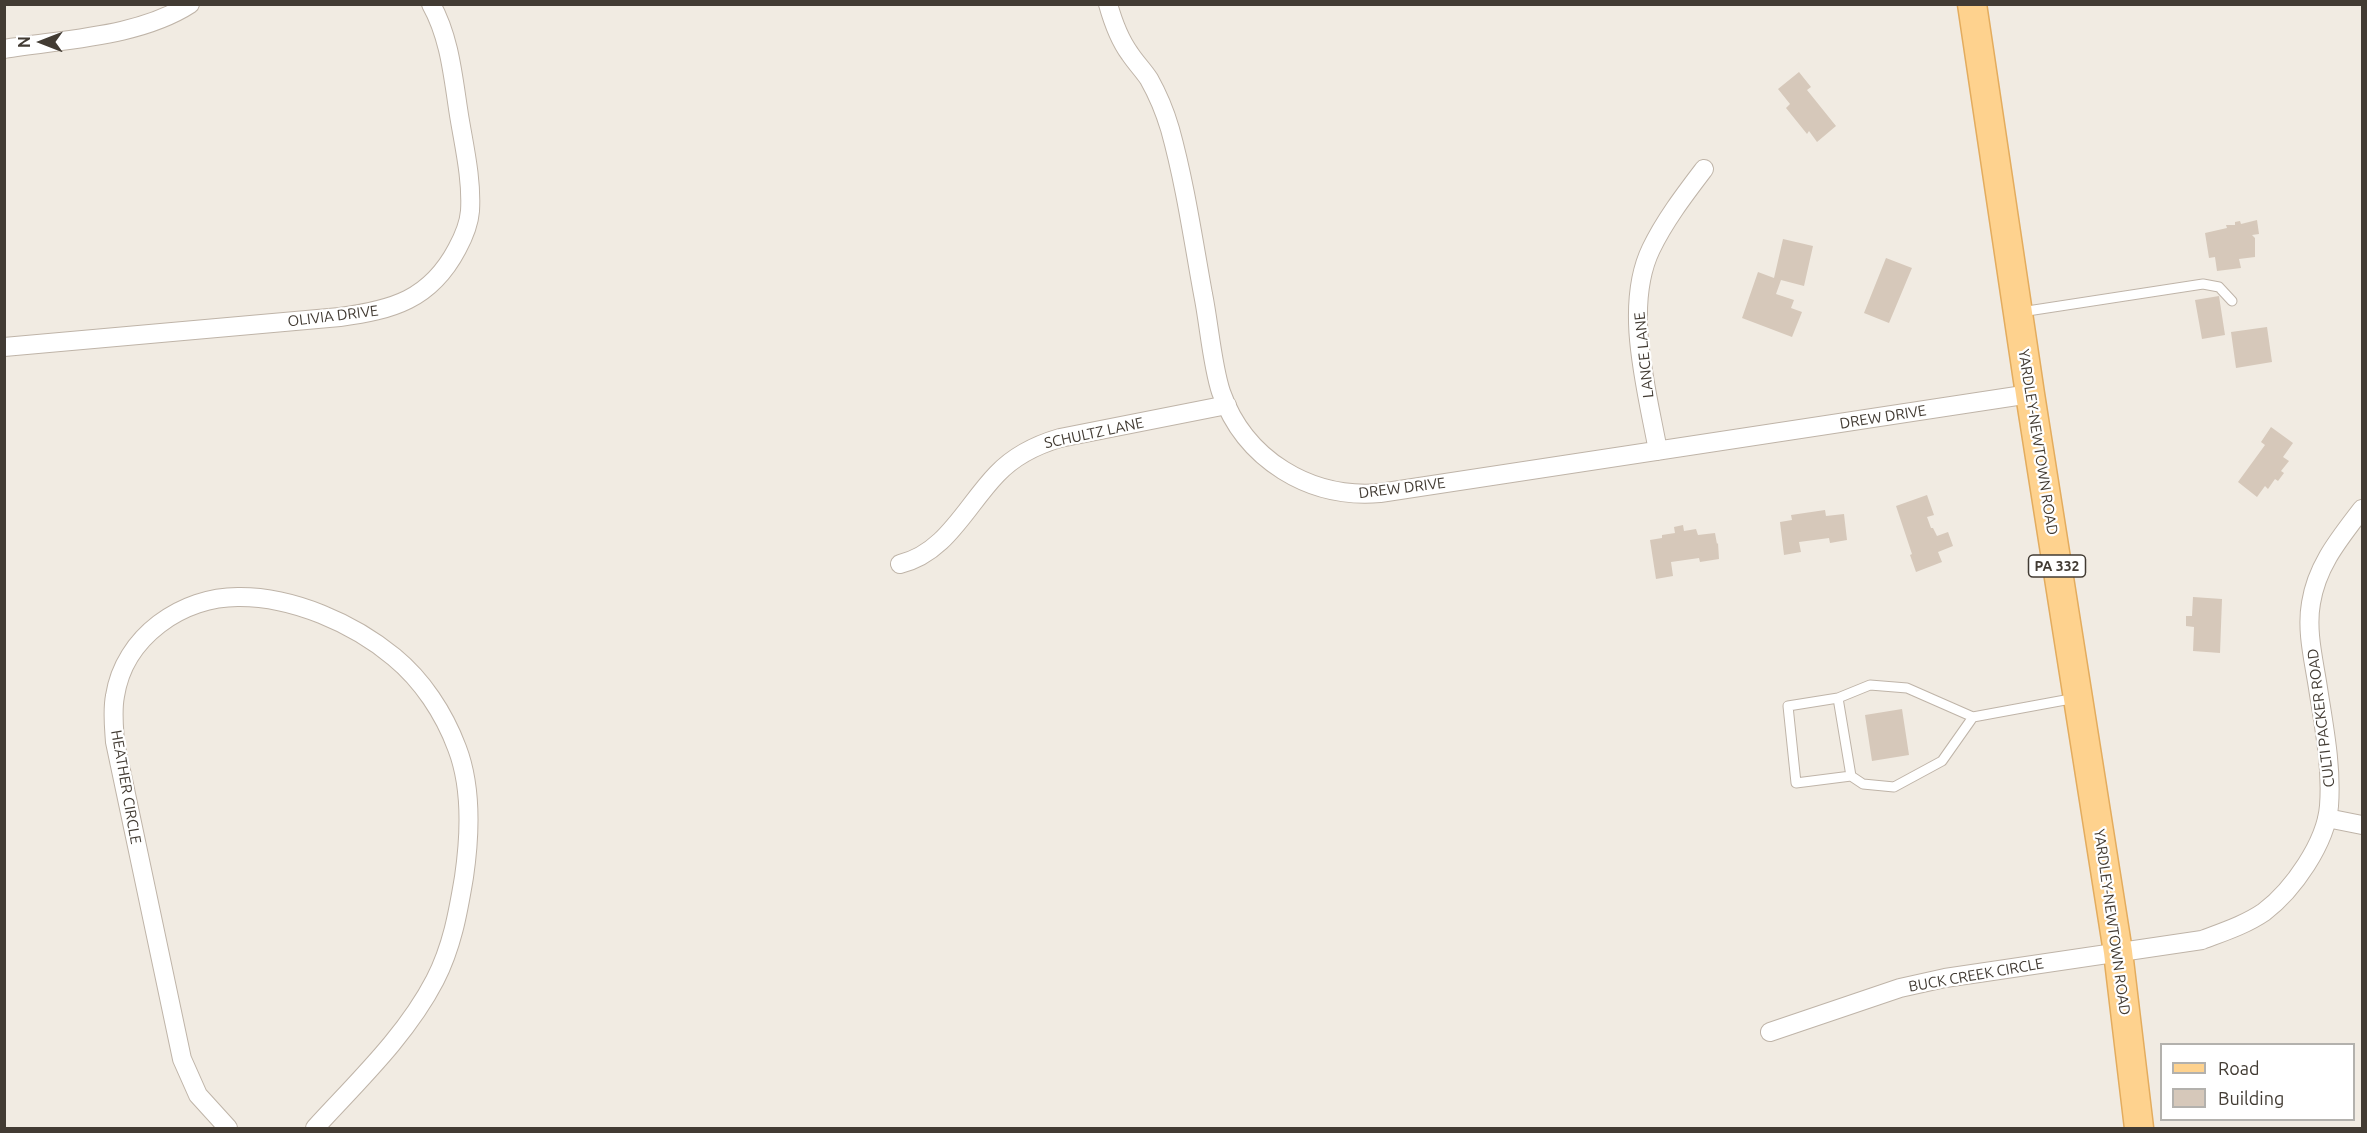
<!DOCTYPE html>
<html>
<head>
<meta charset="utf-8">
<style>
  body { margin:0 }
  #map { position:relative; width:2367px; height:1133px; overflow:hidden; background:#f1ebe2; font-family:Ubuntu,sans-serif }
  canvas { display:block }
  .frame { position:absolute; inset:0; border:6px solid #423b33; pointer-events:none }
  .legend { position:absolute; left:2160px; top:1043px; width:195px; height:78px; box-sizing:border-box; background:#fff; border:2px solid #b3b1ad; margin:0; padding:8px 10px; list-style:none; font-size:18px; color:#423b33 }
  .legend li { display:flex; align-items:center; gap:12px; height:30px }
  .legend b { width:30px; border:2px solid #b3b1ad }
  .north { position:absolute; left:12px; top:12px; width:60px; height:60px; -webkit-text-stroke:4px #fff; paint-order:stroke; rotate:270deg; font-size:16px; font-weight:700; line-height:24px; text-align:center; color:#423b33 }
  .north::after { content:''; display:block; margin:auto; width:21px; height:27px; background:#423b33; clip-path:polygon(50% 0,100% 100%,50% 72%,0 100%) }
</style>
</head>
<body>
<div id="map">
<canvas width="2367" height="1133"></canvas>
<div class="frame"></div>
<ul class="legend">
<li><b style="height:8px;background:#fed28e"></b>Road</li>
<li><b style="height:16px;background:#d6c8ba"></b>Building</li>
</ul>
<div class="north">N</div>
</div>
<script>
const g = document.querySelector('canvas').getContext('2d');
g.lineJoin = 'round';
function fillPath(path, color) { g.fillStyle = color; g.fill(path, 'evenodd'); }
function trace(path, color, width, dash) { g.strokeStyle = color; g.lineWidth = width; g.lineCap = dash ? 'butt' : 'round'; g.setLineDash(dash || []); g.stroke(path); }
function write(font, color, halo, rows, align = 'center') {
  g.font = font + ' Ubuntu,sans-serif'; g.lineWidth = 4.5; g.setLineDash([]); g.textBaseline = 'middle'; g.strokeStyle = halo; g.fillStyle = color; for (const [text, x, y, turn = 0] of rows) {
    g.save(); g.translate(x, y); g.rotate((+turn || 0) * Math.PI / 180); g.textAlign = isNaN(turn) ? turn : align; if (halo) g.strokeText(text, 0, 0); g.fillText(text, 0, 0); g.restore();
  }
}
const building = new Path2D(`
  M1799,72l12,15 -4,3 29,36 -19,16 -8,-11 -2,3 -21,-26 4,-4 -12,-15z
  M2257,220l2,14 -7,1 3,3v19l-16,2 2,9 -24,3 -2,-14 -6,1 -4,-25 22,-5 -1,-3h9v-3l5,-1 1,3z
  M1783,239l30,7 -9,40 -23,-6 -5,14 18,6 -3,8 11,4 -10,25 -50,-19 16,-46 16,6z
  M1886,258l26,10 -23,55 -25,-10z
  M2219,296l6,39 -23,4 -7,-39z
  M2267,327l5,35 -36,6 -5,-36z
  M2271,427l22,16 -10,14 6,4 -8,10 3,2 -6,8 -3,-2 -7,10 -3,-3 -8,11 -19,-15 27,-37 -4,-3z
  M1927,495l7,20 -7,2 4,11h2l4,8 11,-4 5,14 -15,6 4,10 -26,10 -6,-17 2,-1 -16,-48z
  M1825,510l1,6 18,-2 3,26 -17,3 -1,-5 -30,4 2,10 -17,3 -4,-33 12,-2 -1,-5z
  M1683,525l1,6 12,-2 2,6 17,-2 2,11 1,-1 1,16 -19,3 -1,-4 -28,4 2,14 -17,3 -6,-39 12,-2v-3l13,-2 -1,-6z
  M2193,597l29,2 -2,54 -27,-2 1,-24 -8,-1v-10h6z
  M1902,709l7,46 -37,6 -7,-46z`);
const lane = new Path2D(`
  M2021,312l182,-28 16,3 13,14
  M1870,685l37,3 66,29 -31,44 -48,26 -31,-3 -12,-8 -55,7 -8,-77 50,-8z
  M1838,698l13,78
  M1973,717l103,-19`);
const street = new Path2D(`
  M1108,4c5,18 11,35 22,50 6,9 13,16 19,25 9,16 16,33 21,50 15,54 23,110 33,165 6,29 9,71 18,98 24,68 89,107 159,101l650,-99
  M4,49c60,-10 135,-12 186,-45
  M4,347l336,-30c52,-7 90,-17 117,-68 6,-11 12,-25 13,-38 2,-32 -6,-65 -11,-96 -6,-38 -9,-77 -28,-111
  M1658,451c-11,-61 -35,-144 -7,-202 14,-29 34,-55 53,-80
  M900,564c46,-11 66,-58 97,-90 17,-18 39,-29 63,-36l167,-33
  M2327,818l35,7
  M1770,1032l130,-44 45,-10 257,-38c21,-8 43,-15 62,-28 29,-22 62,-69 65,-106 3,-39 -5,-79 -11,-118 -4,-27 -12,-57 -7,-85 6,-38 29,-65 51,-94
  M228,1128l-30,-33 -16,-36 -67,-317c-1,-15 -3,-31 0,-46 9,-59 67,-100 125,-99 53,0 113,26 154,60 28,23 50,56 63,91 15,39 13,88 7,129 -6,36 -12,70 -29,103 -29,56 -78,102 -120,148`);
const primary = new Path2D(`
  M1972,4l58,390 88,558 21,176`);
const shields = [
  [2057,566,57]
];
const shieldNames = [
  ["PA 332",2057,566]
];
const streetNames = [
  ["OLIVIA DRIVE",333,316,-7],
  ["LANCE LANE",1644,355,-96],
  ["DREW DRIVE",1883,417,-9],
  ["SCHULTZ LANE",1094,433,-12],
  ["YARDLEY-NEWTOWN ROAD",2038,442,81],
  ["DREW DRIVE",1402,488,-7],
  ["CULTI PACKER ROAD",2321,718,-97],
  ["HEATHER CIRCLE",126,787,80],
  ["YARDLEY-NEWTOWN ROAD",2112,922,82],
  ["BUCK CREEK CIRCLE",1976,975,-10]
];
fillPath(building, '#d6c8ba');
trace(lane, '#bfb4a8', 11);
trace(street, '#bfb4a8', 20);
trace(primary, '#e3ac5e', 31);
trace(lane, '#fff', 9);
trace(street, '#fff', 18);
trace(primary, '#fed28e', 28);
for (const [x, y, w] of shields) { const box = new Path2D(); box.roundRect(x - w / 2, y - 11, w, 22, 4.5); g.fillStyle = '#fff'; g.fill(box); trace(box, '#423b33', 1.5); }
write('bold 14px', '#423b33', null, shieldNames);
write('15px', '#423b33', '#fff', streetNames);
</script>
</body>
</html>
